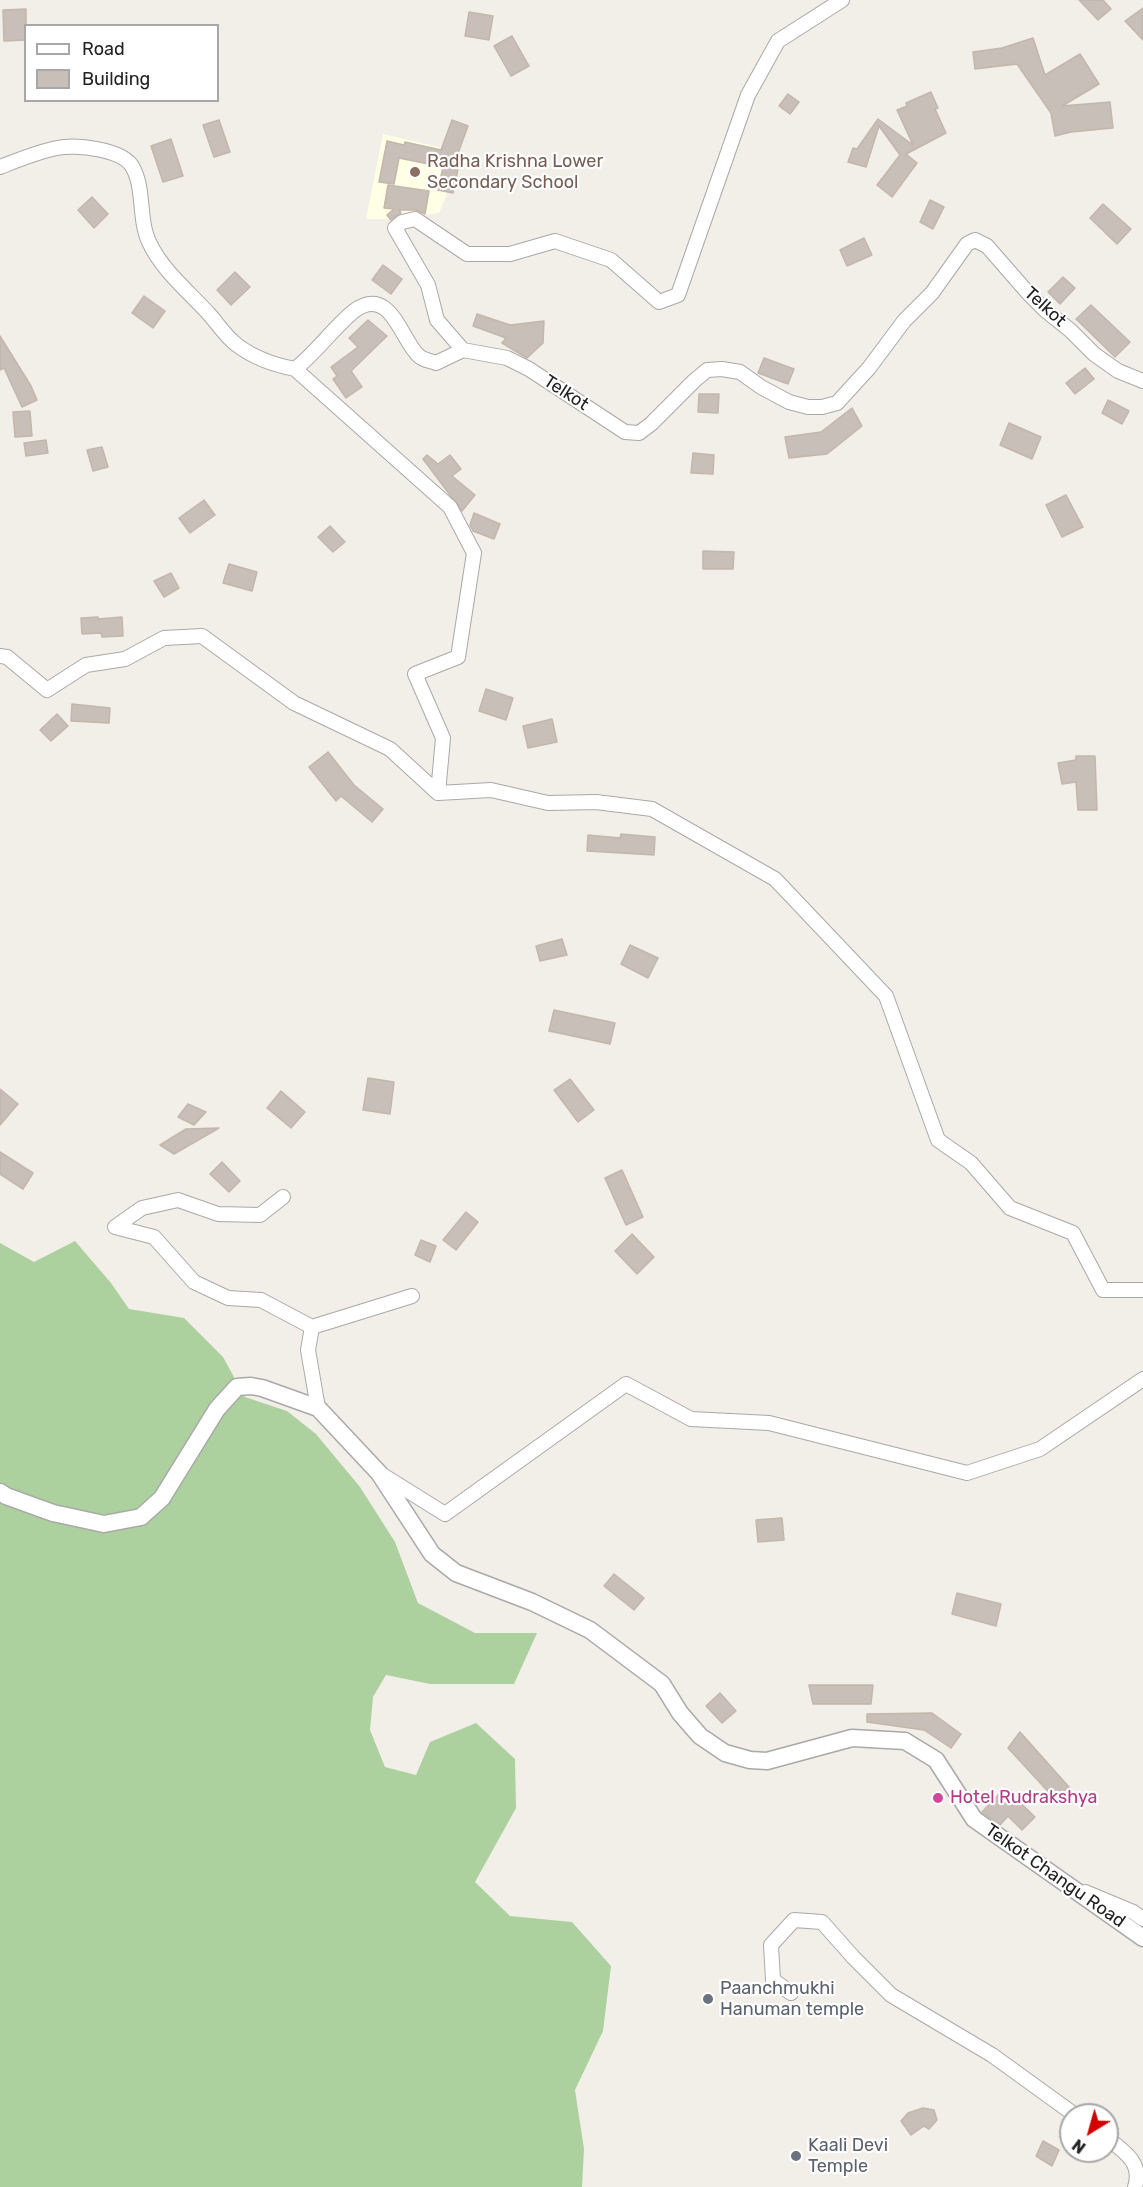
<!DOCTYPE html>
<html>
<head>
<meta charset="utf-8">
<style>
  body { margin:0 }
  #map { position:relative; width:1143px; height:2187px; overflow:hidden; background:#f2efe9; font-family:Rubik,sans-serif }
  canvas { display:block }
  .legend { position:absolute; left:24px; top:24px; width:195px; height:78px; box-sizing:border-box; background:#fff; border:2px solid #a7a7a7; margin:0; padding:8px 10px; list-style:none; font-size:18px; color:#222 }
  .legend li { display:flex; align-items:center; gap:12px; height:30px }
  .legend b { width:30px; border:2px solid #a7a7a7 }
  .north { position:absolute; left:1059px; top:2103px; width:60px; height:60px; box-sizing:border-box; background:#fff; border:2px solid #a7a7a7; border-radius:50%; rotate:217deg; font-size:16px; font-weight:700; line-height:24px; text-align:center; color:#222 }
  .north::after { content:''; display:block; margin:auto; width:21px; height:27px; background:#d40000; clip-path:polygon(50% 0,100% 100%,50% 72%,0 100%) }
</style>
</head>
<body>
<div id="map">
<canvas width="1143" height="2187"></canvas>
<ul class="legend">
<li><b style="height:8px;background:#fff"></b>Road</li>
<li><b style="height:16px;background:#c7bfb8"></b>Building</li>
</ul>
<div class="north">N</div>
</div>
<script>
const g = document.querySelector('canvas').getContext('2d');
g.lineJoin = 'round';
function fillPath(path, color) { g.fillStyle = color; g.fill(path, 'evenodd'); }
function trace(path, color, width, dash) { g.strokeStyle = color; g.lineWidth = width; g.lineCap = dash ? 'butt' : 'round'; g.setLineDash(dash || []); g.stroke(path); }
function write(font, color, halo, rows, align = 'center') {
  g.font = font + ' Rubik,sans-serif'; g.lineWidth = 4.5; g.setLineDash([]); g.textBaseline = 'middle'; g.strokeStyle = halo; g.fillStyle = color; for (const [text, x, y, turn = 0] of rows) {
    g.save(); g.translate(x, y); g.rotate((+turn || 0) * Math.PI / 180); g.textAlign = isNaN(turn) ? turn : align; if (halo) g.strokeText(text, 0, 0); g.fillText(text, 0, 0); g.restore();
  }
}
const education = new Path2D(`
  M383,134l80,19 -24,60 -48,6h-25z`);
const forest = new Path2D(`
  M75,1241l36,42 18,26 55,9 39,39 22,40 42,14 29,23 44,53 35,55 23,61 57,30h62l-23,51h-84l-44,-9 -13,22 -3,33 15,37 31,8 14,-33 46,-19 39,36 1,49 -41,74 35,34 62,6 39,44 -8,65 -28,59 9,59 -2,38h-582v-944l34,19z`);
const building = new Path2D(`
  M1079,0h24l8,9 -13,11z
  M1143,8v32l-18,-19z
  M26,9v31l-22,1 -1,-31z
  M469,12l24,4 -4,24 -24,-4z
  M512,36l17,30 -18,10 -17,-30z
  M1033,38l12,37 35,-21 19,30 -37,22 48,-4 3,26 -42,4 -16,4 -4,-23 -34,-49 -42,5 -2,-17 29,-4z
  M931,92l7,16 -3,1 11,24 -40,21 11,9 -25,34 -15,-12 23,-30 -21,-29 -13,41 -18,-5 5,-14 4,1 21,-30 35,26 -16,-35 10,-4 -1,-3z
  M788,94l11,8 -9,12 -11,-8z
  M219,120l11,32 -16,5 -11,-32z
  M452,120l16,6 -10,27 3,1 -8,39 -15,-3 5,-23 -44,-9 -5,26 -15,-2 8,-41 17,4 1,-3 36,8z
  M171,139l12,37 -20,6 -12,-36z
  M388,185l41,6 -4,23 -9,-4h-17l2,3 -10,7 -4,-5 7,-6 -10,-1z
  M92,197l16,17 -14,14 -16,-18z
  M930,200l14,7 -11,22 -13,-7z
  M1103,204l28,25 -14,15 -27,-26z
  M864,238l8,17 -25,11 -7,-16z
  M383,265l19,14 -11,15 -19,-14z
  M235,272l15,15 -19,18 -14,-15z
  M1063,277l12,11 -15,16 -12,-12z
  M144,296l21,15 -12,17 -21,-15z
  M1091,305l39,37 -15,15 -39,-38z
  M477,314l33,11 34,-4 -1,22 -16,15 -25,-15 4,-5 -33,-12z
  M368,320l19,16 -36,35 11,16 -16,11 -13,-19 4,-3 -6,-9 27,-20 -9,-9z
  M0,336l31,50 6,14 -15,7 -18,-39 -4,2z
  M764,358l30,11 -6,15 -30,-11z
  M1085,368l9,11 -19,15 -9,-11z
  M699,394h20l-1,19 -20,-1z
  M1108,400l21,11 -7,13 -20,-11z
  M852,408l10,18 -35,28 -38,4 -4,-21 36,-5z
  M30,411l2,25 -17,1 -2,-25z
  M1009,423l32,14 -9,22 -32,-14z
  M46,440l2,13 -22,3 -2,-13z
  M102,447l6,20 -15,4 -6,-21z
  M693,453l21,2 -1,19 -22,-1z
  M427,455l11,9 12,-9 11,14 -9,7 23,19 -13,16 -39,-52z
  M1066,495l17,32 -21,10 -16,-32z
  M204,500l11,15 -25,18 -11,-15z
  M474,513l26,11 -6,15 -21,-8 -3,-6z
  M330,526l15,16 -12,10 -15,-15z
  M703,551l31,1 -1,17h-30z
  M229,564l28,8 -5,19 -29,-8z
  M171,573l8,15 -15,9 -10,-16z
  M98,617v2l24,-2 1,19 -21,1 -1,-4 -19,1 -1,-16z
  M486,689l27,9 -7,22 -27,-9z
  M72,704l38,4 -1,15 -38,-2z
  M57,714l11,12 -17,15 -11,-11z
  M552,719l5,23 -29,6 -5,-22z
  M328,752l26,33 29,24 -11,13 -31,-26 -5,5 -27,-34z
  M1076,756h19l2,54h-19l-2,-28 -14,2 -4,-21 18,-3z
  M621,834l34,3 -1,18 -67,-4 1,-16 32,3z
  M562,939l5,16 -27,6 -4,-15z
  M630,945l28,13 -10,20 -27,-14z
  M554,1010l61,13 -5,21 -61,-13z
  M368,1078l26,4 -4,32 -27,-4z
  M570,1079l24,31 -16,12 -24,-32z
  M0,1089l18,15 -18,21z
  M281,1091l24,21 -14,16 -24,-20z
  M188,1104l18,8 -12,13 -16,-8z
  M219,1128l-45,26 -14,-9 26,-16z
  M0,1152l33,21 -10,16 -23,-15z
  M222,1162l18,19 -11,11 -19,-18z
  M622,1170l21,47 -17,8 -21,-47z
  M466,1212l12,10 -22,28 -13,-10z
  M632,1234l22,23 -17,17 -22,-23z
  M421,1240l15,6 -6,16 -15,-7z
  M782,1518l2,22 -26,2 -2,-22z
  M614,1574l30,24 -10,12 -30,-24z
  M957,1593l44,11 -5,22 -44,-12z
  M809,1685h64l-2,19h-58z
  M720,1693l16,18 -14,12 -16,-17z
  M932,1713l29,21 -10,14 -27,-18 -57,-8v-8z
  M1020,1732l49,55 -15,11 -46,-50z
  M1005,1788l30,29 -13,13 -14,-14 -8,9 -18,-13z
  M923,2108l11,2 3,10 -8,9 -5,-3 -13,9 -10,-14 7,-8z
  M1043,2141l16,9 -7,16 -16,-10z`);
const minor = new Path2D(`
  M0,167c18,-7 37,-15 57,-19 18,-4 67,1 76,20 12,22 5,53 17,76 13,27 39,48 59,70 9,10 17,23 28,31 17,13 37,20 58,24 22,-17 37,-40 59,-58 37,-27 47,30 65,45 4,4 12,5 17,7l27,-13 44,8 22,11 96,63 14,1 12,-9 43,-43 13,-11 15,-1 18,3 21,15 28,15 19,5h14l15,-4 32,-35 35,-47 28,-28 35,-49 8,-4 12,6 41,47 18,18 24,19 24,24 24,17 25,10
  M463,350l-26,-30 -9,-35 -33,-57 7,-6 13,-3 52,35h43l45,-13 56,19 48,42 19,-7 70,-200 30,-54 64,-41
  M295,369l155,138 24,46 -16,104 -43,17 28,64 -5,55 53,-3 57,13 48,-1 56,7 123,70 111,117 52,144 33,23 39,45 63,25 30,57h40
  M0,656l7,1 40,33 39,-25 39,-6 39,-21 38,-2 92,67 96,46 48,44
  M283,1197l-23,18 -42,-1 -40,-14 -36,8 -27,19 39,10 40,45 34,16 33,2 51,27 -4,23 10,58
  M312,1327l100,-31
  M381,1474l64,40 181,-130 65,35 78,4 198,50 73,-24 103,-70
  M1085,1892l48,20 10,7
  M791,1993l-18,-13 -2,-35 23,-25 28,2 31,35 38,38 101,60 83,60
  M1107,2138c17,13 36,25 28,49`);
const tertiary = new Path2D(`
  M0,1492l6,4 47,17 51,11 37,-7 21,-19 55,-89 20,-22 14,-1 11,2 56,20 61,65 53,81 24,19 76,29 58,28 72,54 18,29 20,23 25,17 25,7 17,1 85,-23 53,3 31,19 38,59 169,119`);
const markers = [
  [415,172,6,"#8d6e63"],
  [938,1798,6,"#d1479c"],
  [708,1999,6,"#6b7280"],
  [796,2156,6,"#6b7280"]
];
const educationNames = [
  ["Radha Krishna Lower",427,162],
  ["Secondary School",427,183]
];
const streetNames = [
  ["Telkot",1045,307,42],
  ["Telkot",566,393,33],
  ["Telkot Changu Road",1055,1876,35]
];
const hotelNames = [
  ["Hotel Rudrakshya",950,1798]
];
const worshipNames = [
  ["Paanchmukhi",720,1989],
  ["Hanuman temple",720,2010],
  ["Kaali Devi",808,2146],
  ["Temple",808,2167]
];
fillPath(education, '#ffffe5');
fillPath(forest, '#add19e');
fillPath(building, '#c7bfb8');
trace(building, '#c4b6ab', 1.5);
trace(minor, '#a9a9a9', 16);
trace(tertiary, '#a9a9a9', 19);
trace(minor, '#fff', 14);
trace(tertiary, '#fff', 16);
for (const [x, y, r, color] of markers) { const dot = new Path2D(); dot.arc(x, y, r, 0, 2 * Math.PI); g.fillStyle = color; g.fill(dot); trace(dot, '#fff', 2); }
write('18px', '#785e54', '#fff', educationNames, 'left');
write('18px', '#222', '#fff', streetNames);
write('18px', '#b23c85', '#fff', hotelNames, 'left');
write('18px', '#5b616d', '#fff', worshipNames, 'left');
</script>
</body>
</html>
